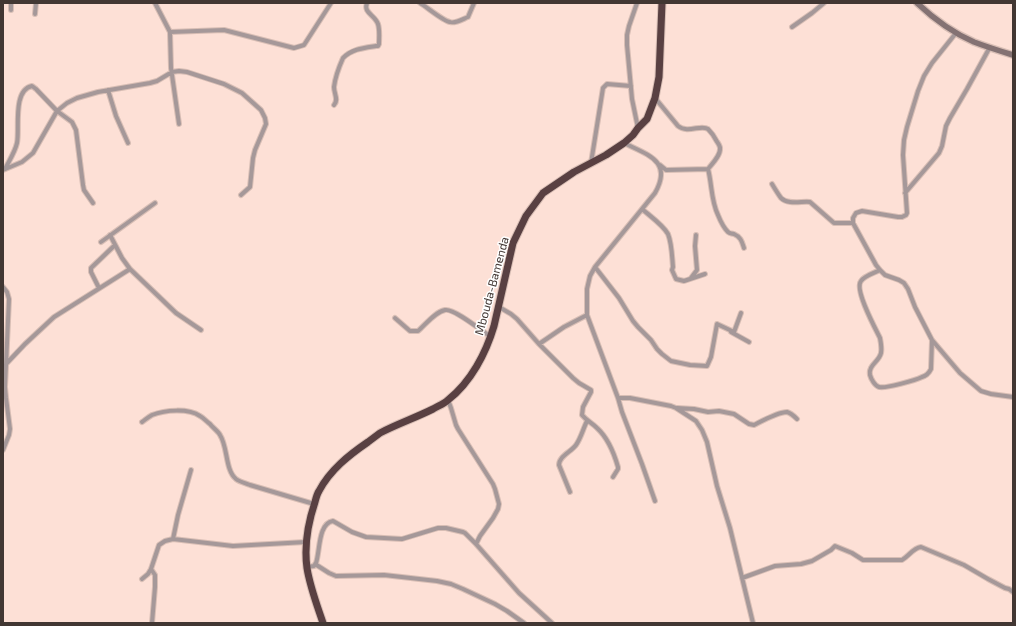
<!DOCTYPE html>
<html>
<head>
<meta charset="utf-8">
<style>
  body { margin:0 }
  #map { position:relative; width:1016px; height:626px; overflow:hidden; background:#fde0d6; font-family:"Exo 2",sans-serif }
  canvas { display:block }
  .frame { position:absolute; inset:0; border:4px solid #423733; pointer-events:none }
</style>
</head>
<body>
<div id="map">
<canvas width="1016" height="626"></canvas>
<div class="frame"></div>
</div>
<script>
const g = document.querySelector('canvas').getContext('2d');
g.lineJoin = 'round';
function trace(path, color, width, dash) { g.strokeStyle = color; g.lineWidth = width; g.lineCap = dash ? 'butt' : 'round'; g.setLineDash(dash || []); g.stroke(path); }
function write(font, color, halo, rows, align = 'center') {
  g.font = font + ' "Exo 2",sans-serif'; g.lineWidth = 3; g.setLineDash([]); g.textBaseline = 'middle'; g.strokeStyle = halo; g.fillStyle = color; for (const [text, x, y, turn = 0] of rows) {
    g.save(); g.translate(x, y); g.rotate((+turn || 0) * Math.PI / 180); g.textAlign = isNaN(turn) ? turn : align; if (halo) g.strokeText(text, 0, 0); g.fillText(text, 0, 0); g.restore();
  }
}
const street = new Path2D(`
  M11,3v7
  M155,3l15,29 1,36 8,56
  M420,3c7,4 23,18 30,19 5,2 13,-3 18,-5l6,-14
  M637,3l-8,23 -2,9v10l5,54 6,29
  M35,14l1,-11
  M792,27l20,-14 12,-10
  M170,32l54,-2 70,18 10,-3 27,-42
  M956,33l-24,30 -8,13 -6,15 -11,36 -3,13 -1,15 4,58 -1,2 -4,2h-4l-36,-6 -6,2 -3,5v5l23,42 4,5 5,5 14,5 5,3 4,6 7,18 17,33 28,33 21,18 10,3 22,3
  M108,90l8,26 12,27
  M655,98l23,28c10,8 23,-2 30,3 3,3 6,7 8,11 1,2 4,5 4,8 1,7 -8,16 -12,21
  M334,105c5,-5 0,-11 0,-18 1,-9 5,-20 9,-29 9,-9 20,-10 33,-12h2l1,-2c0,-5 1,-14 -1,-20 -3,-9 -15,-11 -11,-21
  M624,143c24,12 49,18 31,50l-60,74 -5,9 -3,13v26l31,83h12l41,8 5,2 20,13 6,9 5,12 10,44 13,42 23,95
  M591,163l12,-75 4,-4 24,2
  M660,165l6,5 42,-1c4,15 3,32 10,46 2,5 6,13 10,17 2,2 3,1 6,2 7,3 8,8 10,14
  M5,169c4,-8 10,-17 12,-26 3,-13 -5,-53 15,-57l4,3 21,22 15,11 4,8 7,55 1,5 9,13
  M3,170l19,-8 11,-9 24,-42 10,-8 10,-5 21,-6 52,-9 7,-2 15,-9 7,-1 8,1 37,12 18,9 19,17 4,8 1,6 -11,26 -2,8 -3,29 -9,8
  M772,184c3,5 6,10 9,14 7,7 21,3 29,4l24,21h19
  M905,193l34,-40 3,-7 4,-20 4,-8 17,-29 23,-42
  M642,209c8,7 21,16 26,25 4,10 4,23 5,33l-1,3 4,9 8,2 21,-7
  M110,235l12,23 8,11 46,44 25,17
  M101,242l54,-39
  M595,267l24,31 14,23 5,6 13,13 6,9 5,5 9,7 19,4 17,1 4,-9 6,-33 17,8 7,-19
  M880,270c-6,3 -16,6 -19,11 -7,8 14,47 19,57 1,5 2,10 1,15 -2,9 -13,12 -11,22 1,4 5,11 9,12 6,2 37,-7 43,-10 4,-1 7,-4 9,-8l1,-29
  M691,278l6,-8 -2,-24 1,-11
  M3,287l4,5 2,7 -4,88 1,11 4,31 -1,6 -6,15
  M99,288l-8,-16v-4l24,-23
  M499,307l12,7 6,5 22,25 34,34 6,5 12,7v2l-8,15 -1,8c5,6 10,8 15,13 11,10 17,25 21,39v2l-5,8
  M395,318l15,13h8c8,-7 17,-19 27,-21 9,-2 38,22 46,27
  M731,332l18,10
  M539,344l25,-17 23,-12
  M7,363l18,-19 29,-27 76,-48
  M618,398l4,14 20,52 13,37
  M448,400l3,8 5,17 2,4 35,55 2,5 4,15 -1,5 -5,9 -13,18 -4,8
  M677,408l17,1 14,3 11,-1 15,3 15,10 5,1c8,-4 24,-13 33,-13 4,1 7,4 10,7
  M142,422c3,-2 6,-5 10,-7 13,-5 36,-7 48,1 4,2 7,6 10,8 3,4 8,7 10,11 8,12 5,35 16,44 4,3 9,4 14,6l64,19
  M570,492l-11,-27c0,-9 12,-13 17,-20 5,-7 7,-16 11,-24
  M173,539l5,-24 13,-45
  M315,564l14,9 7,3 48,-1 53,6 14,3 12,5 32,15 12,7 17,12
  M307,567l7,-1 2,-3c4,-11 2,-40 17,-42l19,11 14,5 36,2 36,-11h8l17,4 2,1 11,11 43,49 33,30
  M151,569l4,6v12l-3,36
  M742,578l33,-12 26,-2 11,-3 19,-11 4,-4 17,7 11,7h39c7,-4 11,-12 19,-13l43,18 24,14 17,9 4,1 4,3
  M142,579l6,-5 3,-5 8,-24 6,-4 8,-2 60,7 73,-4`);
const secondary = new Path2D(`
  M917,3c17,16 36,30 57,39 13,5 26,9 39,13`);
const highway = new Path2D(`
  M323,623c-6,-18 -13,-36 -16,-55 -3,-22 1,-45 8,-66 1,-4 2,-8 4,-11 11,-21 30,-36 49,-49 4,-3 8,-6 12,-9 17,-9 35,-15 53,-24 5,-3 11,-5 15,-9 23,-18 38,-47 46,-74l19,-83 13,-27 17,-23 31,-21 32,-17 18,-12 9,-8 5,-7 9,-9 8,-21 4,-21 3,-74`);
const streetNames = [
  ["Mbouda-Bamenda",492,286,-75]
];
trace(street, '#d8beb5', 6);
trace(secondary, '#d8beb5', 8);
trace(highway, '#d8beb5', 9);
trace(street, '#a59899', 4);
trace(secondary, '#847273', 5.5);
trace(highway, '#594042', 7);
write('12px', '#423733', '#fff', streetNames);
</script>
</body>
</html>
